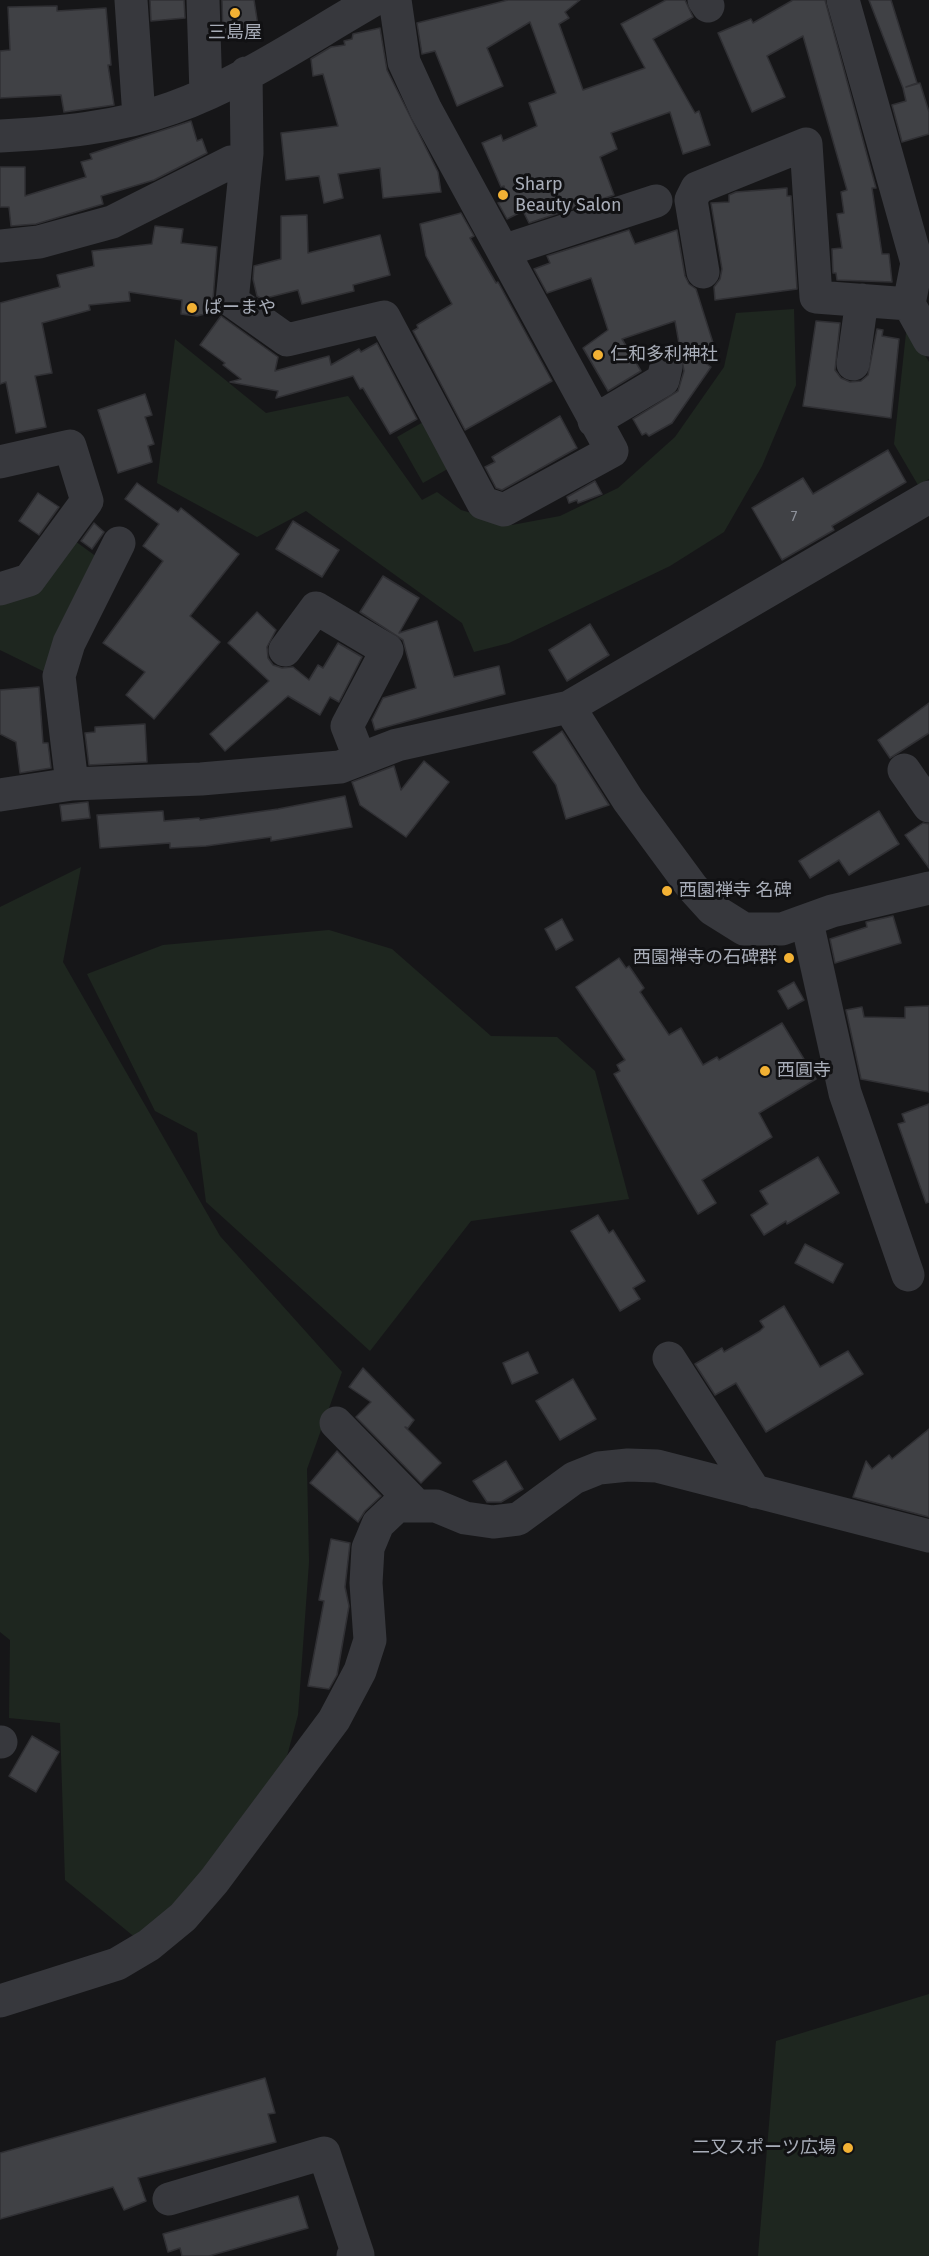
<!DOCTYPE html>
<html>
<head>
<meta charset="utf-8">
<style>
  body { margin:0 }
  canvas { display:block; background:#161618 }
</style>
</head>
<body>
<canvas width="929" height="2256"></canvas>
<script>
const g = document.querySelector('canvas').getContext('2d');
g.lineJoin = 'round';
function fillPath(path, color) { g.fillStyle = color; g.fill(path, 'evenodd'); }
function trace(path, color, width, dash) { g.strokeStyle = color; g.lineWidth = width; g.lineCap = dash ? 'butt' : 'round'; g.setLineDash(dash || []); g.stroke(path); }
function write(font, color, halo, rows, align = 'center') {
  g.font = font + ' "Fira Sans","Noto Sans JP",sans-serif'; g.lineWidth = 6; g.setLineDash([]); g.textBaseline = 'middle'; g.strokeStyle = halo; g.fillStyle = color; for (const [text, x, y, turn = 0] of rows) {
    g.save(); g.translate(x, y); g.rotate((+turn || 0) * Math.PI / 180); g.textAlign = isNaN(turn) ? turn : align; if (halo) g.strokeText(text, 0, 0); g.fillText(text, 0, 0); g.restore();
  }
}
const green = new Path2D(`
  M794,309l2,76 -34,81 -38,66 -54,34 -161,77 -35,9 -12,-29 -156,-112 -49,26 -100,-54 18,-144 91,74 82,-17 74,104 15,-8 24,18 51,15 48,-9 58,-28 57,-51 49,-70 12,-54z
  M907,324l22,38v117l-11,6 -24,-41z
  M425,421l26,46 -28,16 -26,-46z
  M75,541l26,19 -52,114 -49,-24v-48z
  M81,867l-18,95 157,274 122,136 -35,97 2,93 -11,153 -11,41 -95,141 -55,42 -72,-59 -5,-157 -51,-5 1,-78 -10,-8v-725z
  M329,930l63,19 99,87 66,1 38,34 34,128 -158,22 -101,130 -164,-149 -9,-69 -42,-22 -68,-137 76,-29z
  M929,1994v262h-171l18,-215z`);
const building = new Path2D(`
  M150,0h34l1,18 -34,3z
  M222,0h32l5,32 -36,5z
  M508,0h72l-15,12 4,6 -10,6 24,66 62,-22 -24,-44 45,-24h19l8,17 -40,22 42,74 4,-2 11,34 -27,9 -13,-42 -59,21 6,16 -17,8 14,38 -85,28 -6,-12 -16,8 -9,-16 8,-2 -2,-15 -3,1 -19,-44 19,-8 2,6 34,-15 -8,-23 27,-10 -26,-71 -43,26 16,38 -46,20 -22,-55 -13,3 -5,-31z
  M793,0h32l51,188h-4l10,66h7l3,28 -55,-2 -1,-7h-3l-1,-24 10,-1 -5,-34 7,-1 -3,-21 6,-2 -44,-154 -36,20 18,41 -33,15 -34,-79 33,-14 2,4z
  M869,0h22l26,83 -11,4 14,-4 9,29v22l-27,8 -10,-37 14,-4 -3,-13z
  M57,6v5l49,-3 5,57h-3l6,40 -50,7 -3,-17 -61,3v-47l10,-1 -2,-43z
  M380,28l7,42 51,102 3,20 -58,6 -3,-30 -42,6 5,24 -19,5 -5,-27 -33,4 -5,-47 57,-7 -15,-52 -10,2 -2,-17 20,-12 14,-2 -1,-4 8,-2 1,-5z
  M191,121l6,20 5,-2 5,14 -53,27 -53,16 2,8 -67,20 -25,2 -2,-19h-9v-40h25v29l61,-19 -5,-15 11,-3 -2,-5z
  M787,188v8h4l6,93 -82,11 -1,-13 6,-8 2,-10 -11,-66 18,-1v-7l7,-3z
  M461,213l13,23 -4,2 26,45 2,-1 54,99 -87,49 -52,-99 5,-3 -1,-3 35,-21 -26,-48 -6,-32z
  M307,215l1,38 72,-18 10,40 -37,10 1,6 -52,13 -4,-14 -36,9 -5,-3 -4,-17 1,-13 27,-7v-43z
  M155,226l28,3 -2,14 36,4 -4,52 3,12 -19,5 -16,-2 1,-14 -53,-8 1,9 -41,4 1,5 -48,13 10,50 -17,3 11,51 -30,6 -10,-51 -6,2v-81l60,-16 -3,-12 37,-9 -2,-15 60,-7z
  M629,230l6,14 42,-14 8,46 4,8 7,5 18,57 -26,5 23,16 -39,56 -23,13 -3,-3 -4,2 -9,-16 45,-28 6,-20 -9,-50 -53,18 19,32 -33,20 -25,-43 25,-18 -17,-52 -44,15 -13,-24 16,-6 -3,-7z
  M221,316l57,41 -3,14 54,-15 2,9 28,-16 2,3 16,-9 40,76 -27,15 -27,-46 -3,1 -7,-13 -77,22 2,-7 -48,-9 11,-3 -18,-14 2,-2 -25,-18z
  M816,321l24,2 -5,47 6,8 9,4 11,-1 7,-6 9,-46 6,1 -1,6 17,3 -8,79 -88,-12z
  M145,394l7,21 -7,2 9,27 -6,2 4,16 -34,11 -20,-63z
  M560,416l17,32 -75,42 -6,-2 -11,-21 10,-5 -3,-5z
  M888,450l18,32 -74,44 2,4 -52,30 -30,-52 51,-30 10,16z
  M595,481l7,13 -24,9 -1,-3 -8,3 -2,-6z
  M137,483l41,29 3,-4 58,46 -49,62 30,26 -66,77 -28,-24 19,-23 -42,-29 60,-82 -20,-15 16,-22 -34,-25z
  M38,493l21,14 -20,28 -20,-14z
  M293,521l46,29 -17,27 -46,-28z
  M94,523l10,9 -12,17 -11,-8z
  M383,576l36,22 -20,35 38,-12 17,56 45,-11 6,28 -130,36 -3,-10 11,-22 33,-10 -13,-48 -43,-28z
  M257,612l19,18 -9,17 1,11 5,7 9,3 11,-1 16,13 9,-15 5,3 15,-25 24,14 -23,45 -9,-5 -10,18 -32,-19 -63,55 -15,-17 59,-53 -41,-38z
  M590,624l19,31 -42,26 -18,-31z
  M39,687l4,56h5l3,25 -31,5 -4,-31 -16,-8v-44z
  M929,703v30l-39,25 -12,-18z
  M145,724l2,38 -58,3 -4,-32 10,-1v-5z
  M562,731l47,74 -43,14 -10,-34 -23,-33z
  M424,761l25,21 -43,55 -46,-32 -8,-23 42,-16 7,24z
  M345,796l7,31 -81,14v-4l-65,9 -36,2v-5l-70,5 -3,-33 66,-4 1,10 35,-3 1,2 78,-11z
  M88,802l2,16 -28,3 -2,-16z
  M879,811l20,33 -50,31 -10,-15 -29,18 -11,-17z
  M923,823l6,1v44l-24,-33z
  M893,916l8,27 -66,20 -5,-24 37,-12 -1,-5z
  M562,919l11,21 -17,10 -11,-21z
  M619,958l7,10 3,-2 15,22 -4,4 29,43 12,-7 22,37 14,-8 2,3 63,-37 34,56 -57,34 13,24 -70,43 14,23 -18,11 -84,-140 6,-3 -3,-6 8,-5 -49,-73z
  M794,982l10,18 -16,9 -10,-18z
  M929,1006v86l-68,-13 -15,-69 16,-3 2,10 41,1v-11z
  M929,1104v98l-3,1 -28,-79 7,-2 -3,-8z
  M818,1157l21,36 -52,31 -1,-3 -22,14 -13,-20 17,-11 -8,-13z
  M598,1215l11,18 4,-3 32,51 -12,7 7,11 -20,12 -49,-80z
  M805,1244l38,20 -10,19 -38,-20z
  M784,1306l36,61 28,-16 15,23 -97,58 -30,-49 -21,12 -20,-31 27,-16 2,4 36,-21 4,-4 -4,-6z
  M528,1352l10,21 -26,11 -9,-21z
  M363,1368l51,52 -6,8 -3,-1 36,36 -20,20 -65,-66 15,-15 -22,-15z
  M573,1379l23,40 -36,21 -24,-39z
  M929,1429v88l-76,-20 13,-36 6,8 17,-14 3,4z
  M337,1451l44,45 -16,15 -7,11 -48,-39z
  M506,1461l17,28 -22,13h-14l-14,-21z
  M331,1539l19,4 -5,44 4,19 -12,69 -8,14 -21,-3 16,-85 -5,-1z
  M32,1736l27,16 -23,40 -27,-16z
  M265,2078l10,35 -7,1 8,28 -138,36 8,23 -22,9 -11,-23 -113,32v-66z
  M298,2196l10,32 -99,28h-27l-2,-8 -12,4 -5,-18z`);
const minor = new Path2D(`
  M131,0l8,117
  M203,0l3,94
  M704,0l4,6
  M843,0l74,263 -8,41 20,36
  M246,73l1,80 -15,148 55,39 97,-23 99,186 21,7 108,-59 -186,-341 -22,-48 -9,-62
  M0,136c58,-3 117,-8 172,-28 71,-25 137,-71 202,-108
  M0,246l39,-4 73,-20 119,-60
  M503,251l153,-50
  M703,272l-12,-72 6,-12 109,-44 10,153 93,7
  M853,364l9,-64
  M594,421l69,-41 3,-13
  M0,462l70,-16 17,55 -58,79 -29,9
  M285,650l31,-42 71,42 -40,76 13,33
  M569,707l59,93 64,87 20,22 32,20h38l50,-18 97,-23
  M904,770l25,36
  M72,784l-13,-108 10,-33 50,-100
  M0,795l72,-11 129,-5 139,-12 57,-22 172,-38 360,-210
  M807,922l38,171 63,182
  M669,1358l86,134
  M336,1423l81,83
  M0,1742h1
  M0,2001l117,-37 32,-19 34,-28 31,-36 120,-161 26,-49 10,-31 -4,-57 2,-35 10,-24 19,-18h39l29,12 28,4 25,-3 56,-41 25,-10 29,-3 29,1 272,70
  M169,2199l155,-46 34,102 -5,1`);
const markers = [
  [235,13,6,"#f2b134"],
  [503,195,6,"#f2b134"],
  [192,308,6,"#f2b134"],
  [598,355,6,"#f2b134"],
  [667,891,6,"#f2b134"],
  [789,958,6,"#f2b134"],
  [765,1071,6,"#f2b134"],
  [848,2148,6,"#f2b134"]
];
const numberNames = [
  ["7",794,517]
];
const poiNames = [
  ["三島屋",235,33,"center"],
  ["Sharp",515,185],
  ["Beauty Salon",515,206],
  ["ぱーまや",204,308],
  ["仁和多利神社",610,355],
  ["西園禅寺 名碑",679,891],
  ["西園禅寺の石碑群",777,958,"right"],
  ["西圓寺",777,1071],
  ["二又スポーツ広場",836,2148,"right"]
];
fillPath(green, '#1e261f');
fillPath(building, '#404145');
trace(building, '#303034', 1.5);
trace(minor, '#37383d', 33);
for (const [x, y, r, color] of markers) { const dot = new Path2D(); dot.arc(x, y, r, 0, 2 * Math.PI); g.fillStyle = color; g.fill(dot); trace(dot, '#111113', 2); }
write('15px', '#8e929b', null, numberNames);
write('18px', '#a8adb8', '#111113', poiNames, 'left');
</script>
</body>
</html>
